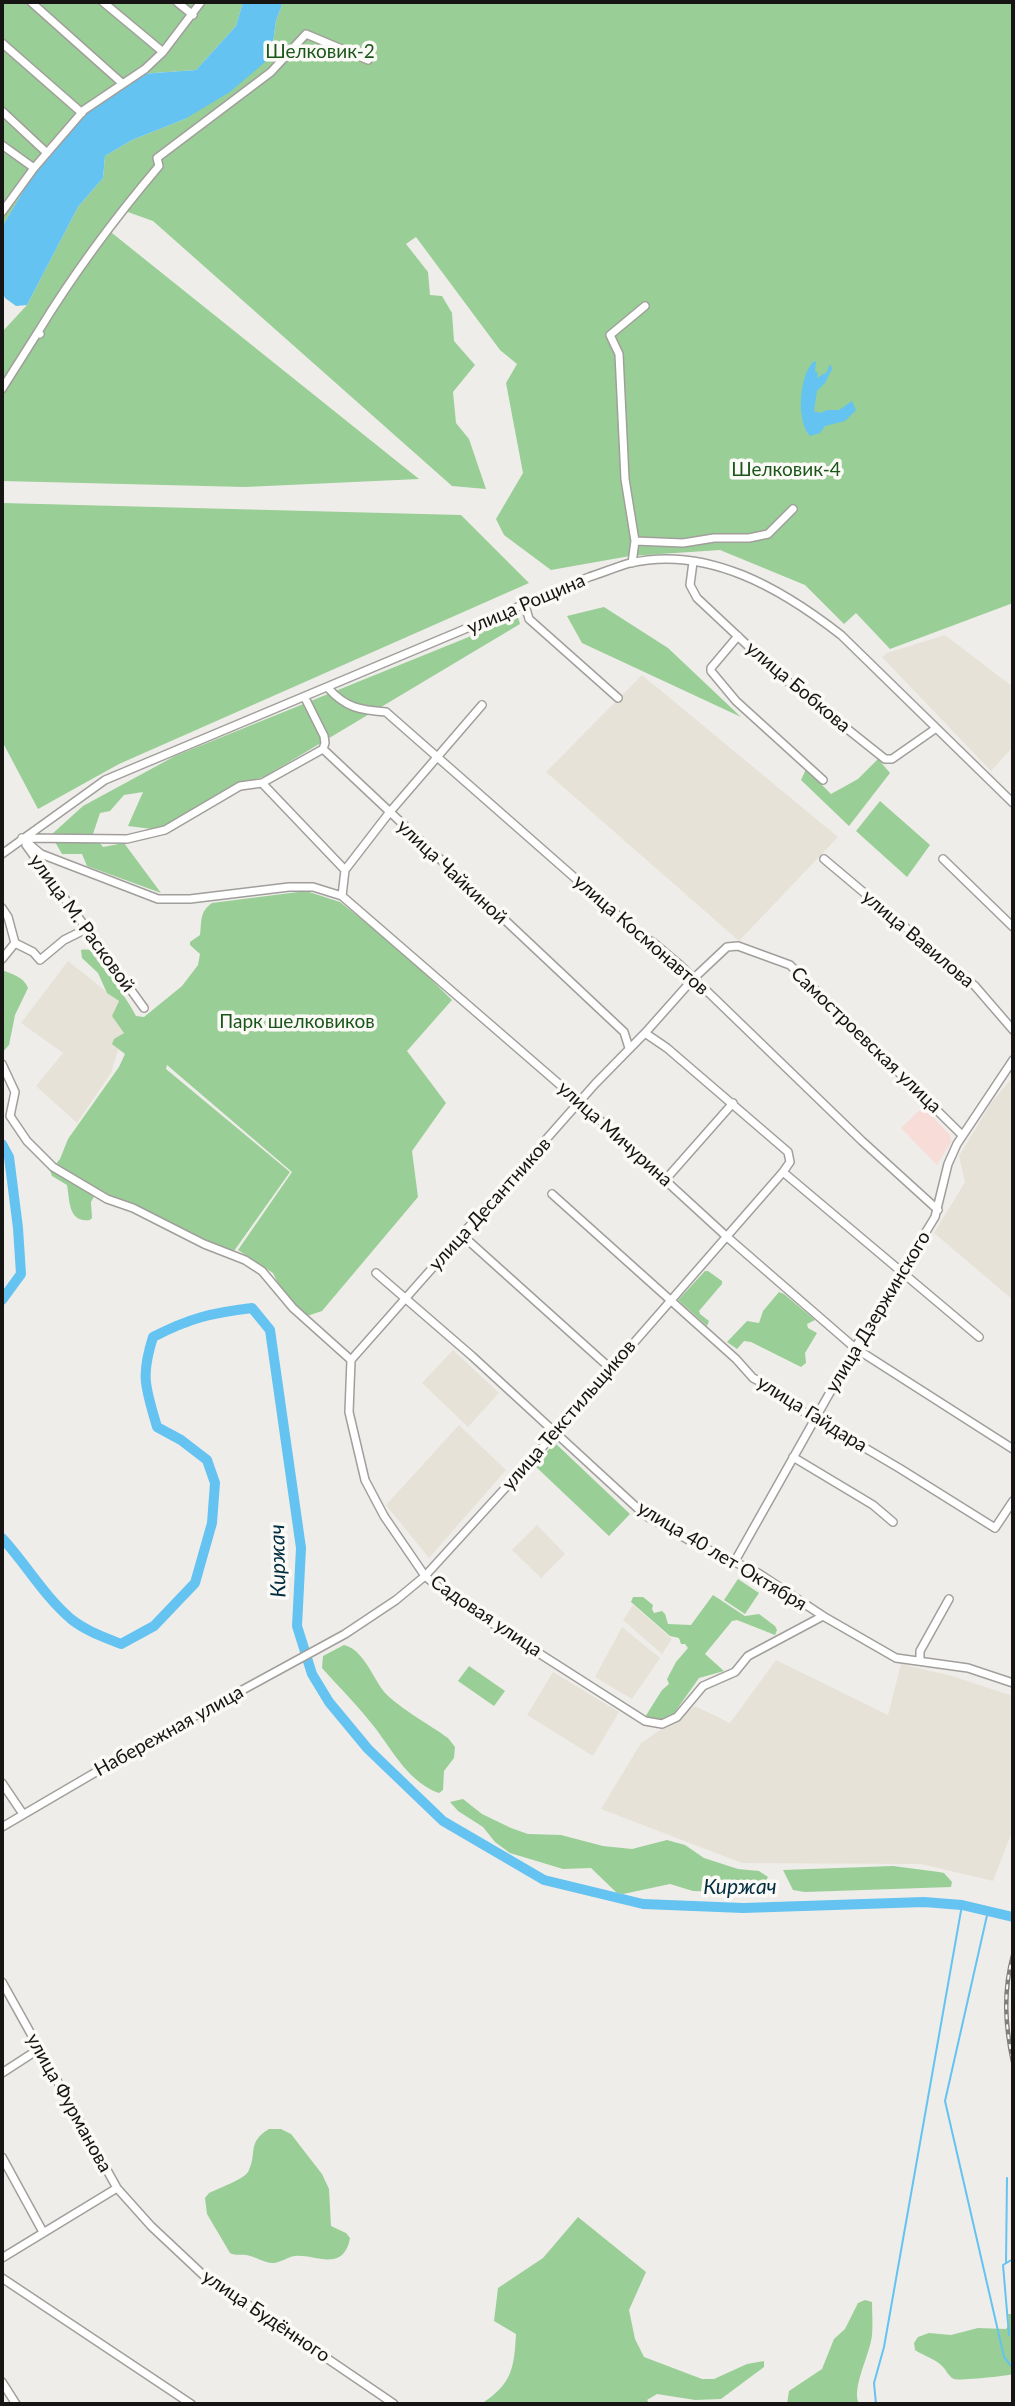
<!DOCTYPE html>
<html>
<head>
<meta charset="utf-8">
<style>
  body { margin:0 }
  #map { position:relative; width:1015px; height:2406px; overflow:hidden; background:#efede9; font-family:Lato,sans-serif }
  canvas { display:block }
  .frame { position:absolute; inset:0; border:4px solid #161514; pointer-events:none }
</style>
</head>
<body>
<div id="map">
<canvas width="1015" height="2406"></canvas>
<div class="frame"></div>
</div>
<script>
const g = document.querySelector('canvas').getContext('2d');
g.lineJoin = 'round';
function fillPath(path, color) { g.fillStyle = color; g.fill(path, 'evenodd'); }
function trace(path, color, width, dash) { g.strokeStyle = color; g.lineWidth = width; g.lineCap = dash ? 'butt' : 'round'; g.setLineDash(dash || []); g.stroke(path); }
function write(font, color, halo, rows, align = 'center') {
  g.font = font + ' Lato,sans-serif'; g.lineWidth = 7; g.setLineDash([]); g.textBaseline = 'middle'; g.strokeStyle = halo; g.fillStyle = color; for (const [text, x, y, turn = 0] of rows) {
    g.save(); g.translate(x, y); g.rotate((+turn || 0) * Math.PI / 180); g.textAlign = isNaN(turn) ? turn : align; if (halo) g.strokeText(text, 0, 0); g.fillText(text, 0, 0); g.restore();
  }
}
const commercial = new Path2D(`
  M923,1107l27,28 1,7 -14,23 -36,-37z`);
const built = new Path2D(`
  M945,635l68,52v60l-22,24 -109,-114 5,-4z
  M642,675l196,162 -99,104 -193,-169z
  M68,961l50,40 7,26 -14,46 -34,50 -41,-37 27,-33 -42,-30z
  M1013,1077v223l-79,-67 31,-51 -6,-26 32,-53z
  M453,1350l46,43 -31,34 -46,-44z
  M459,1425l47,45 -77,88 -43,-53z
  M537,1525l28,29 -24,24 -29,-28z
  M633,1605l39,34 -10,15 -39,-34z
  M622,1627l38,31 -28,41 -37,-22z
  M776,1660l112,55 13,-51 51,12 61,20v133l-20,52 -72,-17 -179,-1 -141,-54 40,-66 54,-37 35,17z
  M553,1672l66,40 -26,44 -66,-41z`);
const green = new Path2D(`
  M2,2h241l-7,24 -40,44 -56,4 -102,92 -36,61z
  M283,2h730v601l-123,46 -34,-36 -12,11 -39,-39 -85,-35 -90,6 -79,14 -47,-35 -8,-16 27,-46 -17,-90 11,-19 -17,-14 -84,-113 -10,7 22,28 2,23 12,1 10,17 2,28 21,24 -22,27 3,31 13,16 17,50 -34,-3 -299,-265 -28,-10 -18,18 312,250 -174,8 -243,-6v-149l25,-27 51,-98 25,-29 2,-22 27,-16 53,-21 86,-62 5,-36z
  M2,503l459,12 68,68 -410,181 -81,45 -36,-68z
  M604,607l64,41 73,69 -159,-74 -15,-27z
  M518,617l2,7 -256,153 -24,6 -80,47 -32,-4 15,-34 -19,3 -14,16 -10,2 -7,21 10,13 21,-4 37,50 -74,-27 -5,-12h-20l-11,-19 32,-29 92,-50z
  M878,759l12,14 -41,53 -48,-46 5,-11 25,25 27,-15z
  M880,801l50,44 -23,32 -51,-46z
  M306,891l34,11 61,48 51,50 -45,51 39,52 -34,48 6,46 -96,114 -18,6 -19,-19 -12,-25 -35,-23 54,-78 -125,-107 -1,4 124,103 -56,79 -33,-12 -104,-48 -6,11 1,16 -2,2c-22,3 -20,-19 -23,-35l-15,-9 -2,-5 10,-12 8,-20 51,-72 6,-13 -13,-10 2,-5 10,-6 -12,-17 7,-15 -12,-8 -9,-20 -16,-15 -1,-8c22,-4 28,22 37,37 6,9 12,18 18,29l8,1 38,-31 16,-21 2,-11 -10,-9v-3l10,-7c2,-13 -1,-23 12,-32z
  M2,970c10,4 22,7 26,18l-13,27 -6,30 -7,8z
  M705,1271h3l14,10v3l-23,27 1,3 9,7 -2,5 -29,-26z
  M779,1292l5,2 31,26 -8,4 1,4 9,5 -12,20 1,10 -5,4 -50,-25 -7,-1 -7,8 -10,-7 20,-21 12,2 4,-12z
  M555,1443l75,71 -21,22 -75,-71z
  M738,1579l21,14 -14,21 -21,-14z
  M713,1595l32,21 14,-2 16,12 2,4 -2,5 -38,-15 -5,1 -27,33 19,17 -25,7 -29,41 -10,2 -15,-4 17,-27 7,-6 -2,-5 9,-17 12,-14 -3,-4h-4l-2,-6 -9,-2 -39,-34 2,-5h10l10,8 -1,4 2,4 8,-2 3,3 3,10 23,1z
  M344,1645c18,4 28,30 38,44 10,15 50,37 66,49l7,9 -1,11 -10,13 -1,19 -4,3c-29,-10 -46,-41 -63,-64 -17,-22 -36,-41 -54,-61l1,-12z
  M469,1666l36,25 -11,15 -36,-25z
  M463,1799l19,15 29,14 17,6 33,1 42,11 29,3 35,-9 18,5 19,13 34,11 21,2 9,6 -5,9 -42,6 -28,-1 -23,-7 -47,10 -6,-1 -26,-25 -28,1 -53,-16 -15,-11 -12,-15 -25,-16 -8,-9z
  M893,1866l46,6 5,1 8,9 -1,5 -146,5 -12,-2 -10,-20z
  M269,2129h12l10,5 31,40 7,15 2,37 15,7 4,5c-6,35 -36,16 -55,18 -8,1 -15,7 -22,7 -9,0 -18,-7 -27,-8 -6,-1 -10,1 -16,-2l-23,-39 -2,-16 4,-5c8,-4 35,-14 39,-21 10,-19 -2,-29 21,-43z
  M578,2217l68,55 -17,38 6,29 9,18 58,22h12l33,-15 17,-3v6l-43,32 -26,1 -38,-6 -10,6 3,4h-169c31,-20 33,-35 35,-70l-22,-13 4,-33 45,-30z
  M865,2300l7,2c0,11 1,22 0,33 -2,20 -21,53 -13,69h-72l2,-13 33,-22 12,-30 11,-10 13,-26z
  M1008,2314h5v60c-6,2 -55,7 -59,5 -5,-2 -8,-9 -11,-12 -7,-8 -19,-11 -28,-17l-1,-7 4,-6 11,-4 22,2 27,-7 28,1 3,-4z`);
const water = new Path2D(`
  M243,2h40l-7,19 -5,36 -41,35 -45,27 -53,21 -27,16 -2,22 -25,29 -51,98 -11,1 -11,-8 -3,-7v-64l36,-61 49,-55 53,-37 56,-4 40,-44z
  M816,361l-1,10 3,2 -1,5 10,-6 2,-6 2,-1 1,4 -7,14 -8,8 -3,20 6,2 7,-3h12l13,-9 4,9 -11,11 -20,5 -5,7 -10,3c-14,-15 -11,-59 3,-74z`);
const stream = new Path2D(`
  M988,1911l-43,190 59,256 9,11
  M1006,2263l1,-85
  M1009,2335l-6,-70 10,-6
  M876,2404l-2,-21 10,-36 78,-442`);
const river = new Path2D(`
  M2,1144l7,13 9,71 3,46 -19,26
  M2,1538c24,26 42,58 69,81 15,12 33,18 50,25l33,-18 41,-43 17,-60 3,-40 -8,-23 -26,-20 -24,-13c-11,-39 -17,-49 -4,-90 37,-19 58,-24 99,-29l18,22 31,218 -4,78 15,48 17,28 39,47 75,72 101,59 99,24 100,4 181,-6 38,3 51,12`);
const minor = new Path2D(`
  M31,2l92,82
  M103,2l60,50
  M177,2l16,13
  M2,43l80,70
  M2,111l45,42
  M2,145l32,23
  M2,212l32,-44 50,-58 61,-41 18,-17 38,-50
  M645,306l-35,29 9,19 6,125 10,62 48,2 31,-5h35l19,-4 25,-25
  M40,334l-2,-2c36,-59 76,-113 121,-166l-2,-8 114,-86 35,-38 62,26
  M2,389l36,-57
  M693,562l-3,23 7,13 80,75 108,86h7l43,-30
  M632,563l3,-22
  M525,605l4,14 89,79
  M738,636l-27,32v3l25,30 87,79
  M328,688c18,20 32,22 58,24l255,224 13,7 26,22 182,176 76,69
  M305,698l19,38 1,7 -2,6 301,283 5,16
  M262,783l83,87 -3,26
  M22,838l19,16 117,45h32l99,-12h24l29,9 239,207 145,133 129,112 158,101
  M22,838l105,1 38,-9 75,-44 22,-3 61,-34
  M26,845l118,163
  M2,854l103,-74 484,-203c13,-4 27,-10 41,-14 78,-18 152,26 211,72l172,168
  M824,859l151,127 38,44
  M943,859l70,68
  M345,870l44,-57 93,-108
  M2,908l6,9 7,26 18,9 7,8 24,-20 22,-11
  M2,959l13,-16
  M645,1033l22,15 121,104 2,10 -7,10 196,165
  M2,1064l13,28 -5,24 17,25 26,26 54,32 26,9 71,36 41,16 17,11 31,37 58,52 -2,52 16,68 19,36 41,60 26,21 194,124 17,3 15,-7 26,-31 32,-14 13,-16 75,-40
  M666,1179l67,-76
  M552,1194l184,165 17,19 20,10 26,21 100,59 96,60 18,-27
  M462,1235l148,133
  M376,1273l96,83 174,160 46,26 66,31 65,43 73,42 72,10 45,15
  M351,1360l244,-276 50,-51 48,-54 34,-32 11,-1 52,19 172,170
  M793,1457l80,48 20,17
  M735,1561l120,-213 80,-131 13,-53 9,-20 56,-84
  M920,1661v-10l29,-52
  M2,1783l21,31
  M2,1827l147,-86 196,-107 51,-34 29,-24 124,-136 234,-268
  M2,1982l115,206 34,38 66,62 30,16 147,100
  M2,2073l37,-24
  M2,2157l41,75
  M2,2258l115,-70
  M2,2278l189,126
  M2,2382l14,22`);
const rail = new Path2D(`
  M1013,1955c-10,37 -8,70 0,107`);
const parkNames = [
  ["Шелковик-2",320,52],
  ["Шелковик-4",786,470],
  ["Парк шелковиков",297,1022]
];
const streetNames = [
  ["улица Рощина",526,604,-23],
  ["улица Бобкова",798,687,40],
  ["улица Чайкиной",452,872,43],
  ["улица М. Расковой",82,923,54],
  ["улица Космонавтов",641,935,41],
  ["улица Вавилова",918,939,40],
  ["Самостроевская улица",866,1040,44],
  ["улица Мичурина",615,1134,42],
  ["улица Десантников",490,1204,-48],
  ["улица Дзержинского",878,1312,-59],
  ["улица Гайдара",812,1414,32],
  ["улица Текстильщиков",569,1415,-49],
  ["улица 40 лет Октября",722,1556,31],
  ["Садовая улица",486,1616,34],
  ["Набережная улица",169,1731,-29],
  ["улица Фурманова",69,2103,61],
  ["улица Будённого",266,2316,34]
];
const waterNames = [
  ["Киржач",278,1561,-91],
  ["Киржач",740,1887]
];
fillPath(commercial, '#f7dcd8');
fillPath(built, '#e7e2d7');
fillPath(green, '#99ce96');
fillPath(water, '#64c3f1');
trace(stream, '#64c3f1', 2);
trace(river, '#64c3f1', 10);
trace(minor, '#a19f9b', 10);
trace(minor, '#fff', 7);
trace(rail, '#7f7e7b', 4.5);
trace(rail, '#fcfaf6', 2, [5]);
write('19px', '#185719', '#fcfaf6', parkNames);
write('19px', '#161514', '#fcfaf6', streetNames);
write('italic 21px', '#012e41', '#fcfaf6', waterNames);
</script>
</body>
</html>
